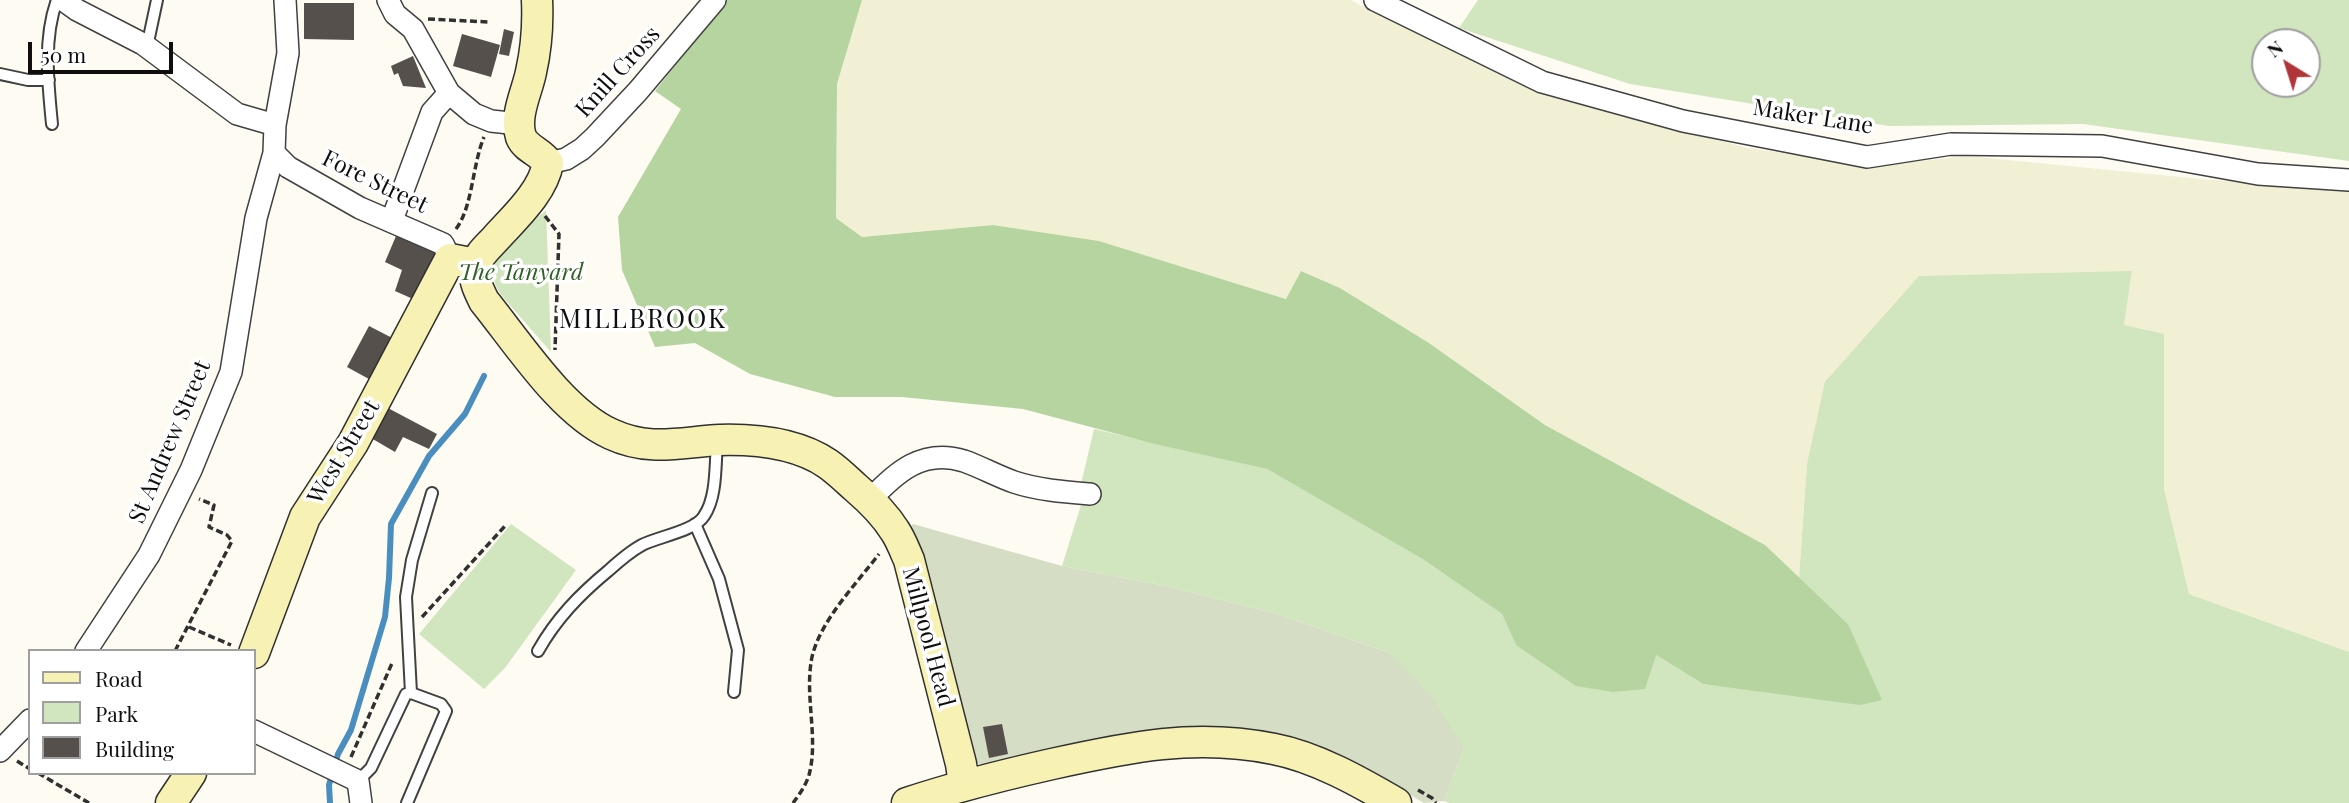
<!DOCTYPE html>
<html>
<head>
<meta charset="utf-8">
<style>
  body { margin:0 }
  #map { position:relative; width:2349px; height:803px; overflow:hidden; background:#fdfbf2; font-family:"Playfair Display",serif }
  canvas { display:block }
  .legend { position:absolute; left:28px; top:649px; width:228px; height:126px; box-sizing:border-box; background:#fff; border:2px solid #9f9f9f; margin:0; padding:9px 12px; list-style:none; font-size:21px; color:#0e0e0e }
  .legend li { display:flex; align-items:center; gap:14px; height:35px }
  .legend b { width:35px; border:2px solid #9f9f9f }
  .north { position:absolute; left:2251px; top:28px; width:70px; height:70px; box-sizing:border-box; background:#fff; border:2px solid #9f9f9f; border-radius:50%; rotate:322deg; font-size:19px; font-weight:700; line-height:28px; text-align:center; color:#0e0e0e }
  .north::after { content:''; display:block; margin:auto; width:24px; height:32px; background:#b03538; clip-path:polygon(50% 0,100% 100%,50% 72%,0 100%) }
  .scale { position:absolute; left:28px; top:42px; width:145px; height:32px; box-sizing:border-box; border:4px solid #0e0e0e; border-top:0; padding-left:9px; font-size:21px; line-height:24px; white-space:nowrap; color:#0e0e0e; -webkit-text-stroke:5px #fff; paint-order:stroke }
</style>
</head>
<body>
<div id="map">
<canvas width="2349" height="803"></canvas>
<ul class="legend">
<li><b style="height:9px;background:#f7f1b3"></b>Road</li>
<li><b style="height:19px;background:#d1e5be"></b>Park</li>
<li><b style="height:19px;background:#56504c"></b>Building</li>
</ul>
<div class="north">N</div>
<div class="scale">50 m</div>
</div>
<script>
const g = document.querySelector('canvas').getContext('2d');
g.lineJoin = 'round';
function fillPath(path, color) { g.fillStyle = color; g.fill(path, 'evenodd'); }
function trace(path, color, width, dash) { g.strokeStyle = color; g.lineWidth = width; g.lineCap = dash ? 'butt' : 'round'; g.setLineDash(dash || []); g.stroke(path); }
function write(font, color, halo, rows, align = 'center') {
  g.font = font + ' "Playfair Display",serif'; g.lineWidth = 7; g.setLineDash([]); g.textBaseline = 'middle'; g.strokeStyle = halo; g.fillStyle = color; for (const [text, x, y, turn = 0] of rows) {
    g.save(); g.translate(x, y); g.rotate((+turn || 0) * Math.PI / 180); g.textAlign = isNaN(turn) ? turn : align; if (halo) g.strokeText(text, 0, 0); g.fillText(text, 0, 0); g.restore();
  }
}
const farmland = new Path2D(`
  M862,0h488l197,96 201,52 126,18 93,-10 244,24 138,6v466l-160,-58 -25,-105v-154l-40,-10 8,-53 -325,192 -8,114 -34,-33 -220,-120 -116,-82 -89,-55 -38,-17 -15,28 -188,-58 -106,-16 -131,12 -26,-19 1,-134z`);
const green = new Path2D(`
  M1478,0h871v161l-266,-37 -194,2 -259,-42 -171,-56zM2307,42v42h-42v-42z
  M546,210l5,142 -49,-56c-27,-37 19,-63 44,-86z
  M2132,271l-8,54 40,9v155l25,105 160,58v151h-900l-5,-2 20,-53 -74,-95 -116,-40 -108,-27 -104,-20 19,-61 1,-25 12,-51 173,40 157,91 78,54 14,31 140,10 47,29 79,9 66,-69 -49,-46 8,-114 18,-82 94,-106z
  M511,524l65,46 -71,98 -21,21 -65,-55z`);
const forest = new Path2D(`
  M727,0h135l-25,84 -1,134 26,19 131,-12 106,16 187,58 15,-28 39,17 89,55 116,82 220,120 83,79 34,76 -22,5 -157,-21 -47,-29 -11,34 -32,3 -37,-6 -60,-41 -14,-31 -78,-54 -157,-91 -112,-25 -132,-35 -121,-12h-67l-85,-23 -55,-31 -40,4 -33,-77 -4,-53 63,-108 -26,-18z`);
const cemetery = new Path2D(`
  M913,524l149,42 104,20 108,27 116,40 43,46 31,49 -20,53 -20,2 -56,-33 -68,-29 -55,-13 -53,-2 -59,8 -147,33 -11,-5 -66,-232z`);
const stream = new Path2D(`
  M330,803l-1,-18 9,-31 13,-24 34,-113 4,-39 2,-54 38,-68 36,-42 19,-38`);
const building = new Path2D(`
  M304,3h50v37l-50,-1z
  M504,29l10,3 -5,24 -10,-2z
  M462,34l38,11 -9,32 -38,-11z
  M413,56l13,32 -23,-2 -5,-13 -4,2 -3,-9z
  M396,236l45,19 -19,48 -27,-12 7,-21 -17,-8z
  M369,326l31,16 -22,42 -31,-17z
  M386,407l51,27 -8,15 -26,-12 -8,15 -24,-14z
  M1002,724l6,30 -19,4 -6,-31z`);
const path = new Path2D(`
  M428,19l60,3
  M545,216l14,18 -4,116
  M456,229c17,-23 16,-63 28,-92
  M422,617l83,-91
  M189,627l42,18
  M175,651l57,-110 -5,-6 -18,-8 5,-22 -15,-6
  M351,757l42,-96
  M17,761l13,8
  M38,773l51,30
  M1418,790l14,8 4,5
  M793,803c6,-8 13,-18 16,-28 10,-37 -5,-79 3,-118 8,-36 45,-74 67,-103`);
const lane = new Path2D(`
  M147,47l10,-47
  M0,74l28,6h21
  M52,124c-4,-40 -9,-86 5,-124
  M695,524l24,55 19,71 -4,42
  M538,651c18,-32 41,-56 70,-80 10,-9 21,-19 34,-26 15,-8 53,-14 62,-29 13,-19 11,-50 13,-73
  M411,693l-5,-96 6,-37 20,-67
  M358,781l13,-13 35,-74 5,-1 30,11 5,7 -39,92`);
const street = new Path2D(`
  M63,0l14,10 66,34 94,70 38,11
  M388,0l7,14 18,15 36,64 25,21 17,7 28,3
  M1375,0l167,82 141,39 184,36 84,-13 151,2 156,28 91,6
  M274,153l14,14 72,41 83,36 7,15
  M548,163l18,-4 16,-10 13,-12 43,-46 77,-91
  M392,220l40,-108 17,-19
  M870,500c26,-28 53,-52 94,-39 17,6 33,15 50,21 24,8 51,10 76,12
  M86,651l63,-96 42,-85 40,-98 25,-154 18,-65 1,-28 13,-72 -3,-53
  M254,731l104,50 3,22
  M0,751l30,-31`);
const secondary = new Path2D(`
  M537,0c1,22 -1,50 -6,72 -4,20 -17,44 -10,65 5,12 20,15 27,26 -5,29 -33,54 -52,75 -7,8 -17,16 -20,26 -4,13 2,25 8,37 34,42 78,111 127,133 39,18 69,8 109,6 37,-1 77,3 108,24 10,7 19,16 28,24 14,12 29,27 39,43 6,9 10,20 14,29l52,204 3,20
  M254,653l51,-136 48,-74 97,-184 26,5
  M171,803l20,-30
  M907,803c48,-16 96,-28 145,-39 77,-17 143,-31 222,-15 42,8 86,33 122,54`);
const streetNames = [
  ["Knill Cross",618,72,-48],
  ["Maker Lane",1813,117,9],
  ["Fore Street",375,182,26],
  ["St Andrew Street",170,442,-67],
  ["West Street",344,452,-59],
  ["Millpool Head",928,637,75]
];
const parkNames = [
  ["The Tanyard",521,273]
];
const quarterNames = [
  ["MILLBROOK",643,320]
];
fillPath(farmland, '#f1f0d4');
fillPath(green, '#d1e5be');
fillPath(forest, '#b6d49f');
fillPath(cemetery, '#d5dec4');
trace(stream, '#4a8ebf', 6);
fillPath(building, '#56504c');
trace(lane, '#414141', 14);
trace(street, '#414141', 24);
trace(secondary, '#303030', 33);
trace(path, '#303030', 3.5, [7, 3.5]);
trace(lane, '#fff', 10);
trace(street, '#fff', 21);
trace(secondary, '#f7f1b3', 30);
write('23px', '#0e0e0e', '#fff', streetNames);
write('italic 23px', '#306025', '#fff', parkNames);
g.letterSpacing = '2px';
write('26px', '#0e0e0e', '#fff', quarterNames);
g.letterSpacing = '0px';
</script>
</body>
</html>
